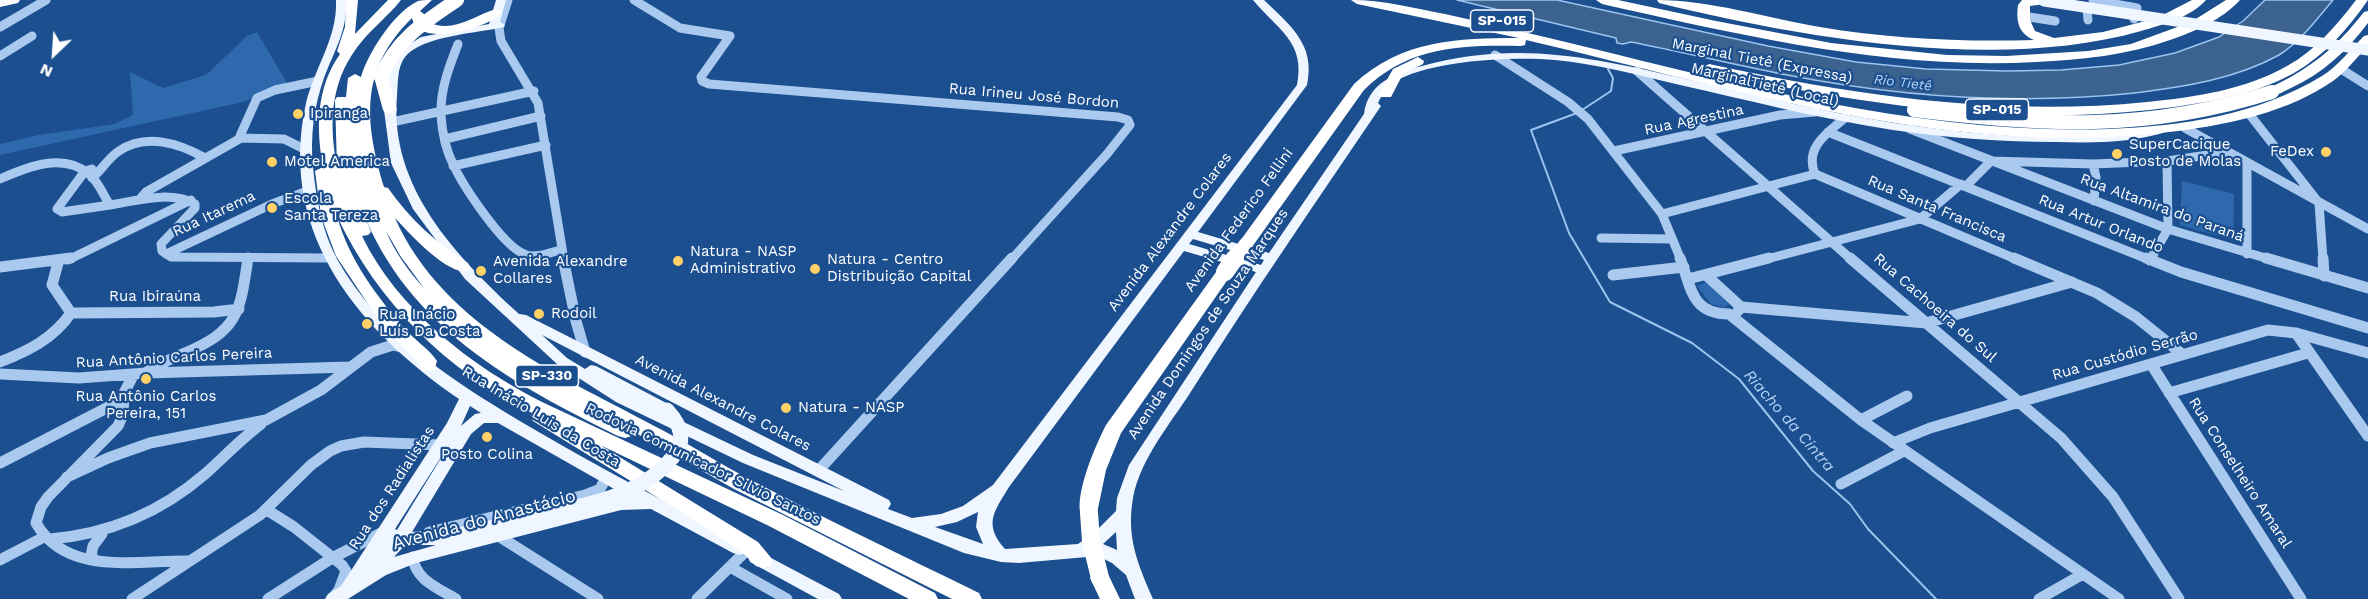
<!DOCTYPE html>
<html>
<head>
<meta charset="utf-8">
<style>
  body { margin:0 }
  #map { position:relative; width:2368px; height:599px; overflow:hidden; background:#1b4f8f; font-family:"Work Sans",sans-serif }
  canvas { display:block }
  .north { position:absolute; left:24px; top:24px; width:60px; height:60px; -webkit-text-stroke:4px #1b4f8f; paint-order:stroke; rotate:205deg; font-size:16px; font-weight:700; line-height:24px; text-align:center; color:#fff }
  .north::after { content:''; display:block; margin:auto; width:21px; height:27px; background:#fff; clip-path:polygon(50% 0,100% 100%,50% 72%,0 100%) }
</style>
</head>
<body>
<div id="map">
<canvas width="2368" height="599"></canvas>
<div class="north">N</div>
</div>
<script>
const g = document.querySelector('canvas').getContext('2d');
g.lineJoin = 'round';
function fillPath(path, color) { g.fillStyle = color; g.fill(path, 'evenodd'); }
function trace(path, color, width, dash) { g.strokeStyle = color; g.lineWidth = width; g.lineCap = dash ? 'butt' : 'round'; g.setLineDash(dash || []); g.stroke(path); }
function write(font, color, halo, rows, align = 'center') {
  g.font = font + ' "Work Sans",sans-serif'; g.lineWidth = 4.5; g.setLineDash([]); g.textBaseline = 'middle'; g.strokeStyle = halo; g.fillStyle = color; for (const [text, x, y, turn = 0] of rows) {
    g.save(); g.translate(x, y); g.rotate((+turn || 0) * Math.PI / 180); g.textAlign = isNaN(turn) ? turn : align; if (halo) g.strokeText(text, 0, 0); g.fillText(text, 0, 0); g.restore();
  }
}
const green = new Path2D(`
  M257,32l30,51 -44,19 -243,53v-11l39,-9 76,-11 18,-9 -3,-43 33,16 43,-13 41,-39z
  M2182,181l52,13 -1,46 -53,-15z
  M1706,282l23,22 -5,4 -13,-4 -14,-18z`);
const water = new Path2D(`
  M1457,0h100l211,46 88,16 70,7 81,2 54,-1 58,-5 56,-12 44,-16 24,-16 22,-21h68c-16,19 -33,42 -54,55 -43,24 -96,32 -144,38 -115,12 -235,4 -348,-18 -52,-10 -104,-23 -156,-33l-8,2 -6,-1 -1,-5z`);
const stream = new Path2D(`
  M1582,110l29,-19 2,-13 -5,-9
  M1577,113l-46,17 38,103 41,69 82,41 47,36 74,92 37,33 18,25 68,70`);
const minorFar1 = new Path2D(`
  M508,0l-9,28 2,13 37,62 26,157
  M634,0l46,28 50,8 -29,41 1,4 7,3 409,33 10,3 2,5 -23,29 -96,106
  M2093,0l44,8 -3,11
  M2087,10l1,10
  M2029,17l26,4
  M0,27l46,-27
  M458,44c-9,23 -18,46 -17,71 1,17 5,35 12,49 10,22 49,81 71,90 11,5 25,-1 36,-4
  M1495,55l73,47 20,17 74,95 19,46
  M0,56l32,-20
  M2341,69l27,17
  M1637,71l215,189
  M2250,115l69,88 4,57
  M392,122l142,-31
  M2185,128l183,101
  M1910,129l258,100 104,31
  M1828,132l322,128
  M445,139l96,-23
  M306,150l-22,-11 -43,-1 -1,-2 17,-38 18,-8 43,-9
  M1614,151l166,-36 35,-3
  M2247,163v91
  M2093,164l3,13 -2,24
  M453,166l93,-21
  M92,169l-7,2 -28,38 5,3 48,-7
  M1815,174c-11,-26 12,-41 30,-56
  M92,178c10,-8 16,-20 27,-27 27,-18 60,-8 86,7
  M0,179c27,-12 63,-27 89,-5 10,8 14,21 21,31 26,-4 60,-15 85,-1v4l-34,36 1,7 9,6 159,1
  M1966,186l25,-25 102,3 74,-3 61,-9
  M139,200l7,-8 95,-54
  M1662,214l153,-40 203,86
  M1601,238l71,1
  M166,254l106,-50 38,-14
  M68,260l123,-60
  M1763,260l157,-41 41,-35
  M2150,260l18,-31 -1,-68`);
const minor = new Path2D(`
  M563,258l13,63 9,31
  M1680,258c11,27 10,56 49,56l132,106 258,179
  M1850,258l211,180 52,59 66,102
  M2014,258l83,35 39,24 46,37
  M2146,258l35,14 187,56
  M2266,258l102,30
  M2323,258l1,18
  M2150,260l1,-2
  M0,267l71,-9
  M1613,275l71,-8
  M1706,275l35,32 -3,4
  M1688,279l81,-21
  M1741,307l185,16 146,-41
  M71,313l143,-1 25,-3
  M2296,333l72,103
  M0,362c28,-11 53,-23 71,-49l-19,-28 6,-22
  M2151,364l150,235
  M147,372c12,-9 25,-13 38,-19 54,-23 55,-41 63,-95
  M0,374l79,4 67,-5 204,-6
  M134,374l-10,19 -1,22 -5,11 -70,71 -7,10 -5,16c31,54 101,37 153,38
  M2169,393l139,-40
  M1861,420l46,-24
  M1893,443l37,-15 338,-98 28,3 72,20
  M0,463l122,-63
  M818,471l194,-213
  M67,477l41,-19 42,-15 116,-23 55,-30 50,-38 22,-7 10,2
  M1841,484l63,-33
  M267,510l27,17 48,38 4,6 -7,19 -7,9
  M429,532l156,-37 15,-6 6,-11
  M497,535l101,64
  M50,539c60,-5 110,-26 155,-65 19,-17 36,-35 56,-50
  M413,557c2,23 25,31 43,42
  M0,560l44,-23
  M95,560l-4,-4 2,-10 9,-12
  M730,567l57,32
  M132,599l128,-84 51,-50 19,-14 11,-5 23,-4 77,3
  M268,599l64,-41 51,-26
  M697,599l48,-47
  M2039,599l44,-25`);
const major = new Path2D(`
  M336,0h10c2,30 -12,51 -22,78 -10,28 -14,59 -11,89 3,31 9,64 24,92 44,79 125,128 200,172 68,40 138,76 208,112l2,5 -2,5 -6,2 -6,-2 -82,-44 -30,1 -205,53 -30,12 -38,24h-23l3,-5 13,-8 106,-163 12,-24c-99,-68 -180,-163 -154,-291 7,-37 33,-69 31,-108zM470,406l11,7 -6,1 -14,12zM484,423h14l132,75 -101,23 -1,-6 -6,-2 -66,15 -44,4 59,-98zM452,440l-55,90 -2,-1zM405,545h31l-42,12z
  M496,0h10l-6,22 5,3 -1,2c-26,6 -83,9 -99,30 -8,10 -7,27 -8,39 -8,92 60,161 122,218l7,1 363,185 2,4 -3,5 24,9 29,-4 22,-8 30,-21 304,-400c9,-43 -20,-56 -44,-85h11c26,25 52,45 43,85l-109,147 71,21 95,-139c4,-31 31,-41 58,-48 96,-26 170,-8 264,13 69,16 138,33 208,44 81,12 192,23 271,3l6,3 -2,2c-37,12 -74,12 -112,11 -55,0 -110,-4 -164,-12 -72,-11 -142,-29 -213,-45 -42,-10 -83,-21 -125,-25 -41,-4 -125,0 -161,22 -8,5 -12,13 -16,21l3,3c-65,96 -128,187 -189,284 -21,33 -52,69 -59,108 -7,39 5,67 20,101h-18l-9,-24 -14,-12 -14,-7 -79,7 -18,-1 -37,-9 -221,-90 -127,-61 -59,-38 -92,-85 -52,-70 -22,-46 -7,-53 5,-42 8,-16 24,-15 68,-13zM1193,239l71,21 -3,5 -72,-21zM1184,251l72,21 -127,193 -12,33 -1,13 -21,21 -17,12 -73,5c-22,-25 -11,-37 4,-62zM542,335l302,156 -91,-36 -84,-40 5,-5 -2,-4 -76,-40 -5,-1 -6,4 -18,-11zM978,512l-2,15 7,17 -48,-17 22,-5zM1116,532l1,18 -14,-6z
  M756,550l83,44 3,5h-24l-68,-37 -2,-5 2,-5z`);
const highway = new Path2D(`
  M0,0h20l-2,3 -18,4z
  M346,0h12l-3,34 33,-34h13c-11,14 -26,26 -38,40 -32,37 -35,80 -26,126l-2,-66 2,-3h9l2,-19 7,-4 6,3c7,-24 33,-65 57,-76 3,-1 10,-1 14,-1l-12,11 4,3 1,6c26,16 47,-4 71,-11l6,4c-14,15 -84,36 -90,5 -52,51 -48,102 -28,169l4,1c21,30 49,56 80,75l2,4 -2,4c-20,5 -60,-39 -73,-53 49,110 169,159 269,213 28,15 55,32 83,47 76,40 155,77 232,115l3,6h-30l-218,-110 -100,-57 -2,4 -7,2 -7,-2c-107,-53 -210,-109 -256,-226l9,22 -3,3 -6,1c35,73 109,130 180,166l241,113 152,78 3,6h-29l-140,-73 -169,-81 158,97 15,18 -3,6 -7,2 -7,-2 -12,-12 -50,-34 -161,-99 -3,-5 2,-3c-85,-42 -155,-111 -195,-197 12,44 40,81 70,115 9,10 23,19 30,30l-3,10h-12l-3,-8 -20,-20 -27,-33 -36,-54 -15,-40 -6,-45 8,-4c-7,-39 -7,-79 17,-113l-3,-3 8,-24zM386,231l15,26 23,31c-15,-16 -30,-37 -38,-57z
  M1351,0c32,0 62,8 94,14 44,10 89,20 133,31 175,43 349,90 531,84 74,-3 149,-14 213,-53 15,-9 29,-27 42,-40l4,-1v11c-11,11 -22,26 -35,35 -45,31 -102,43 -155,50 -222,29 -438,-41 -652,-91l-1,5 -4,1c-60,-1 -112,0 -157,44l-112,157h-12l-2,-3 2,-3 114,-157c47,-44 104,-46 165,-46l-162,-34z
  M1596,0h22l98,21 115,22 116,12 59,1 82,-5 43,-7 60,-22 35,-22h14c-17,19 -46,32 -70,40 -43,15 -88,20 -134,22 -147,8 -291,-26 -434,-58z
  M1657,0c53,0 110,18 163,27 71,12 142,15 214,13 -16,-7 -18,-19 -16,-35l4,-5h24l-1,4 -15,2v14l5,11 19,7 49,-6 54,-14 35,-18h14c-15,17 -44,25 -65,31 -144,41 -339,7 -482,-28z
  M2356,0h12c-20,29 -43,55 -74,73 -43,24 -95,31 -144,37 -149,16 -295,-7 -441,-38l-7,-4 7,-4c144,31 290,53 438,38 48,-5 98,-12 140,-36 29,-16 49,-40 69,-66z
  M2368,11v12c-22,29 -46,51 -79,66 -7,3 -13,8 -22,6l-2,-3 2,-3c43,-20 68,-40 97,-77z
  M1418,57l6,4 -1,3 -20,10 -12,23h-10l-2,-3 14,-25z
  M381,73l7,4 9,33 -2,3h-10l-2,-3 -9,-33z
  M1225,267l8,5 -112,161 -15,37 -10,48 -7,3 -7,-3c-10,-19 14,-74 24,-93l113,-157z
  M1100,570l7,2 13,27h-20l-10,-21 3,-6z`);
const majorBridgeFar1 = new Path2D(`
  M2044,1l324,49`);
const majorBridge = new Path2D(`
  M522,519c51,-12 115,-18 150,-61 15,-17 9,-33 -5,-48`);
const highwayBridgeFar1 = new Path2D(`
  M381,77c14,-37 45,-56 76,-77
  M1914,110c128,16 233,22 358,-18
  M1234,260l12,-16`);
const highwayBridge = new Path2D(`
  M1225,272l10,-14
  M1089,513l2,28 9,37`);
const markers = [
  [298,114,6,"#ffd166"],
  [2326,152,6,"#ffd166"],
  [2117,154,6,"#ffd166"],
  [272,162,6,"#ffd166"],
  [272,208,6,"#ffd166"],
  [678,261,6,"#ffd166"],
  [815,269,6,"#ffd166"],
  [481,271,6,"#ffd166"],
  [539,314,6,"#ffd166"],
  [367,324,6,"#ffd166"],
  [146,379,6,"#ffd166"],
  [786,408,6,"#ffd166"],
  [487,437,6,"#ffd166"]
];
const shields = [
  [1502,21,63],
  [1997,110,63],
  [547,376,63]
];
const shieldNames = [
  ["SP-015",1502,21],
  ["SP-015",1997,110],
  ["SP-330",547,376]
];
const farWaternames = [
  ["Rio Tietê",1903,83,7]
];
const streetNames = [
  ["Marginal Tietê (Expressa)",1762,61,11],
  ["MarginalTietê (Local)",1765,85,13],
  ["Rua Irineu José Bordon",1034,96,5],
  ["Rua Agrestina",1694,120,-12],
  ["Rua Altamira do Paraná",2162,208,20],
  ["Rua Santa Francisca",1937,209,23],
  ["Rua Itarema",214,214,-25],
  ["Avenida Federico Fellini",1239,220,-54],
  ["Rua Artur Orlando",2101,224,22],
  ["Avenida Alexandre Colares",1170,232,-53],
  ["Rua Ibiraúna",155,297],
  ["Rua Cachoeira do Sul",1935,308,41],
  ["Avenida Domingos de Souza Marques",1208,324,-56],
  ["Rua Custódio Serrão",2125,355,-16],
  ["Rua Antônio Carlos Pereira",174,358,-3],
  ["Avenida Alexandre Colares",723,403,27],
  ["Rua Inácio Luis da Costa",541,417,31],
  ["Rodovia Comunicador Silvio Santos",703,464,26],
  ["Rua Conselheiro Amaral",2240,473,57],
  ["Rua dos Radialistas",392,488,-57]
];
const poiNames = [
  ["Ipiranga",310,114],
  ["SuperCacique",2129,145],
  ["Posto de Molas",2129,162],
  ["FeDex",2314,152,"right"],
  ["Motel America",284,162],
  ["Escola",284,199],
  ["Santa Tereza",284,216],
  ["Natura - NASP",690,252],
  ["Administrativo",690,269],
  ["Natura - Centro",827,260],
  ["Distribuição Capital",827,277],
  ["Avenida Alexandre",493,262],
  ["Collares",493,279],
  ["Rodoil",551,314],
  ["Rua Inácio",379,315],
  ["Luís Da Costa",379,332],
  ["Rua Antônio Carlos",146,397,"center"],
  ["Pereira, 151",146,414,"center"],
  ["Natura - NASP",798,408],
  ["Posto Colina",487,455,"center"]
];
const waterNames = [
  ["Riacho da Cintra",1789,421,49]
];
const nearStreetnames = [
  ["Avenida do Anastácio",484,520,-15]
];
fillPath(green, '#2e69ad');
fillPath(water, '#3c6290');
trace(water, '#9cc4f0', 1.5);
trace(stream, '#9cc4f0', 2);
trace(minorFar1, '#a9c9ee', 9);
trace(minor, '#a9c9ee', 11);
fillPath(major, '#f0f6ff');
fillPath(highway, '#fff');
trace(majorBridgeFar1, '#f0f6ff', 11);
trace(majorBridge, '#f0f6ff', 15);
trace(highwayBridgeFar1, '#fff', 14);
trace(highwayBridge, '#fff', 18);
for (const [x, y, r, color] of markers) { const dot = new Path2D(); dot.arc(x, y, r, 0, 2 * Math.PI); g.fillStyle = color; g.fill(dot); trace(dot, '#1b4f8f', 2); }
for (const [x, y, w] of shields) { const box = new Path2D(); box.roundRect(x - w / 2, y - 11, w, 22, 4.5); g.fillStyle = '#1b4f8f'; g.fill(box); trace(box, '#fff', 1.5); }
write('bold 14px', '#fff', null, shieldNames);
write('italic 14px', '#b5d3f5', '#1b4f8f', farWaternames);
write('15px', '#fff', '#1b4f8f', streetNames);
write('15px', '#fff', '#1b4f8f', poiNames, 'left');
write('italic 16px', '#b5d3f5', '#1b4f8f', waterNames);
write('18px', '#fff', '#1b4f8f', nearStreetnames);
</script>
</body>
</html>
